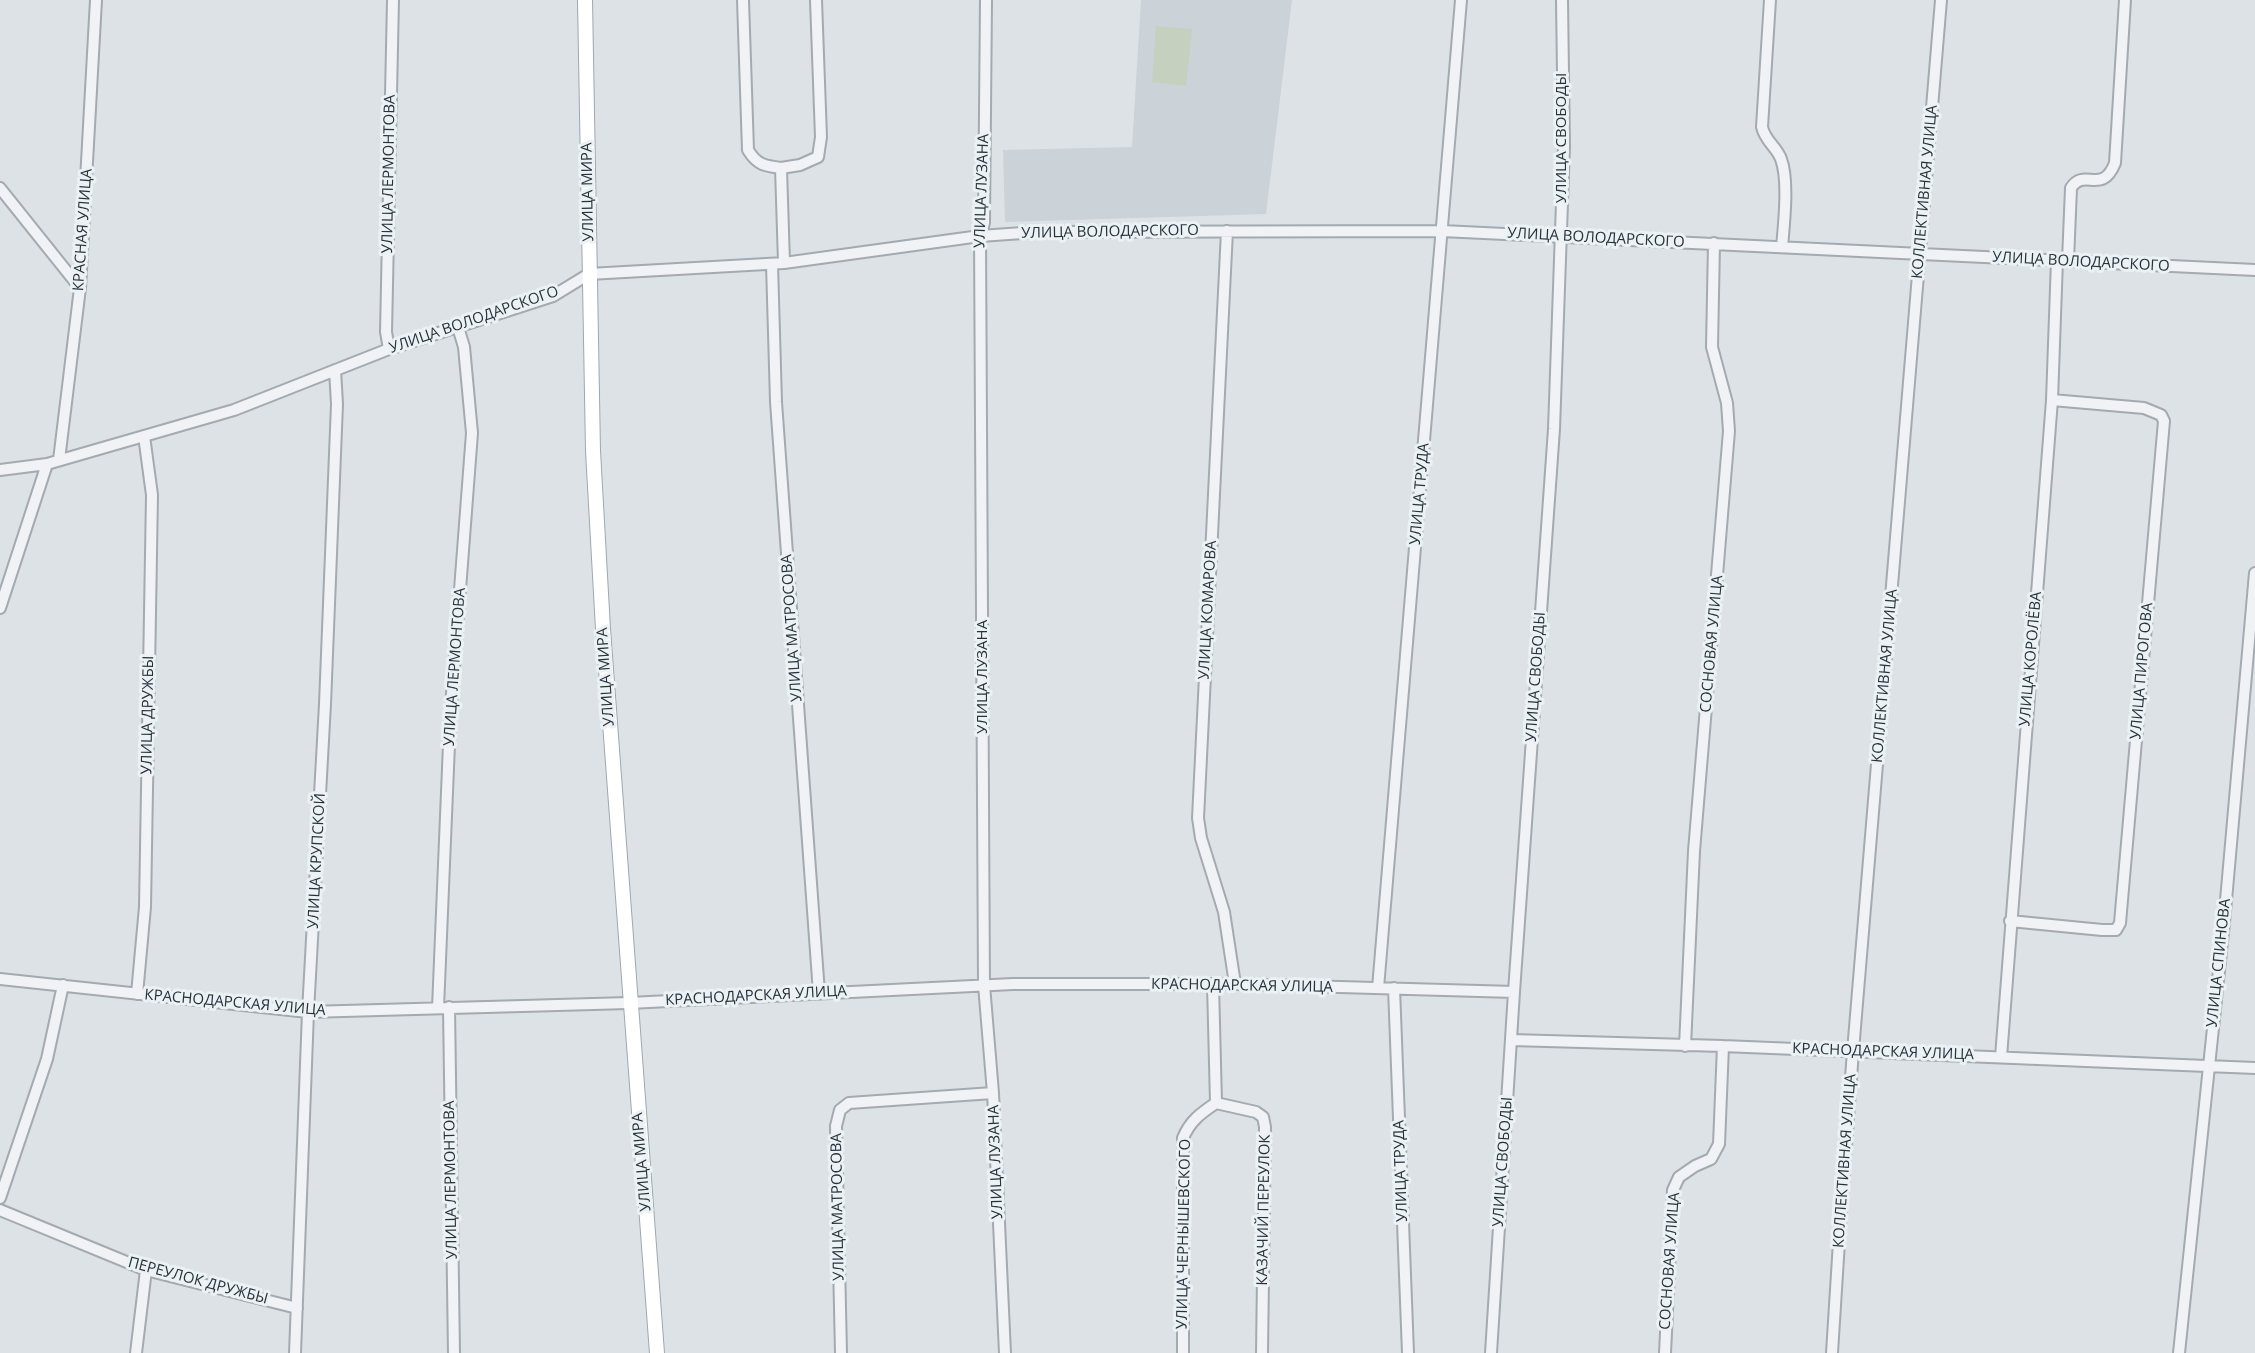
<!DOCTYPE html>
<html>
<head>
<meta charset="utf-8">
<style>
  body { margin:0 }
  canvas { display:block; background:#dde2e6 }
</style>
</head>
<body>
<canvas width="2255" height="1353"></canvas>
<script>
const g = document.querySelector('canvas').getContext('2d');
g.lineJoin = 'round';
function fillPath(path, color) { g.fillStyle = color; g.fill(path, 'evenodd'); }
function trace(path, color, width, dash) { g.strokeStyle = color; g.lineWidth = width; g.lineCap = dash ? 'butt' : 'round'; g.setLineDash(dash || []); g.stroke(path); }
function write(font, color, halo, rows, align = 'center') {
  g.font = font + ' "Open Sans",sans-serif'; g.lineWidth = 6; g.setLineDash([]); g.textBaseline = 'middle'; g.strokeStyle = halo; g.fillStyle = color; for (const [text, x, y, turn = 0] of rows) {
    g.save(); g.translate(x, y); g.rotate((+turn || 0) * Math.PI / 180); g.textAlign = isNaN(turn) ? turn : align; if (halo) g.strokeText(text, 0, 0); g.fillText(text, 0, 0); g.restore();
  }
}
const built = new Path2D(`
  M1141,0h151l-26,214 -261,8 -2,-72 129,-3z`);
const green = new Path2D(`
  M1156,26l36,3 -6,57 -34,-4z`);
const minor = new Path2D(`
  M743,0l5,150c9,15 17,16 33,18
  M986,0l-2,223 -4,13 4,749 9,108 12,260
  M1770,0l-8,127c3,14 14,19 19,32 8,21 3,65 1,88
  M0,188l80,100
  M1227,231l-29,587 3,20 23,74 11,72
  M2068,261l3,-73c13,-21 31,8 44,-25l10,-163
  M784,263l-3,-95 19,-3 18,-8 3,-20 -5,-137
  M772,264l4,138 43,591
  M389,349l-3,-17 7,-332
  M59,460l21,-172 16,-288
  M0,470l47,-6 187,-54 155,-61 164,-53 36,-22 195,-11 196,-27 57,-4 405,-1 813,39
  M0,608l47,-144
  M2010,921l92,9h14l4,-7 44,-502 -3,-6 -17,-7 -92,-8
  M0,979l308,33 321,-9 384,-19h222l279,8
  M1213,984l3,119
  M1378,988l83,-988
  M1394,988l14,365
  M137,994l8,-87 7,-412 -8,-59
  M449,1007l5,346
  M438,1008l12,-288 22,-287 -8,-86 -6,-20
  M1511,1040l212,6 532,22
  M1685,1046l9,-195 35,-420 -2,-28 -15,-56 2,-104
  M2001,1057l51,-657 5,-140
  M1216,1103l40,9 7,5 2,10 -3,226
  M0,1198l47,-139 16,-74
  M0,1210l146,60 151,38
  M136,1353l10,-83
  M295,1353l13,-341 17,-308 12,-300 -2,-34
  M841,1353l-5,-227 4,-16 9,-7 144,-10
  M1183,1353v-215c7,-17 18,-25 33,-35
  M1491,1353l23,-361 40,-563 10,-283 -2,-146
  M1665,1353l8,-163 6,-13 16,-11 16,-7 8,-15 4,-98
  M1832,1353l8,-127 13,-175 88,-1051
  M2179,1353l45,-430 31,-350`);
const major = new Path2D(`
  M585,0l8,451 10,178 54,724`);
const streetNames = [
  ["УЛИЦА СВОБОДЫ",1562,138,-90],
  ["УЛИЦА ЛЕРМОНТОВА",389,174,-89],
  ["УЛИЦА ЛУЗАНА",982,191,-88],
  ["УЛИЦА МИРА",588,192,-91],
  ["КОЛЛЕКТИВНАЯ УЛИЦА",1925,192,-85],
  ["КРАСНАЯ УЛИЦА",83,230,-86],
  ["УЛИЦА ВОЛОДАРСКОГО",1110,232,-1],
  ["УЛИЦА ВОЛОДАРСКОГО",1596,238,3],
  ["УЛИЦА ВОЛОДАРСКОГО",2081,262,3],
  ["УЛИЦА ВОЛОДАРСКОГО",474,320,-19],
  ["УЛИЦА ТРУДА",1420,494,-85],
  ["УЛИЦА КОМАРОВА",1208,610,-87],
  ["УЛИЦА МАТРОСОВА",792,628,-94],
  ["СОСНОВАЯ УЛИЦА",1712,644,-85],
  ["УЛИЦА КОРОЛЁВА",2031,659,-85],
  ["УЛИЦА ЛЕРМОНТОВА",455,667,-86],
  ["УЛИЦА ПИРОГОВА",2142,671,-85],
  ["КОЛЛЕКТИВНАЯ УЛИЦА",1885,676,-85],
  ["УЛИЦА МИРА",606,677,-94],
  ["УЛИЦА ЛУЗАНА",983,677,-90],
  ["УЛИЦА СВОБОДЫ",1536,677,-86],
  ["УЛИЦА ДРУЖБЫ",148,715,-89],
  ["УЛИЦА КРУПСКОЙ",317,861,-87],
  ["УЛИЦА СПИНОВА",2219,963,-84],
  ["КРАСНОДАРСКАЯ УЛИЦА",1242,986,1],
  ["КРАСНОДАРСКАЯ УЛИЦА",756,996,-3],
  ["КРАСНОДАРСКАЯ УЛИЦА",235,1003,5],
  ["КРАСНОДАРСКАЯ УЛИЦА",1883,1052,2],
  ["КОЛЛЕКТИВНАЯ УЛИЦА",1845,1161,-86],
  ["УЛИЦА МИРА",642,1162,-95],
  ["УЛИЦА ЛУЗАНА",996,1162,-92],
  ["УЛИЦА СВОБОДЫ",1503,1162,-86],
  ["УЛИЦА ТРУДА",1401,1171,-92],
  ["УЛИЦА ЛЕРМОНТОВА",451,1180,-91],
  ["УЛИЦА МАТРОСОВА",838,1207,-91],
  ["КАЗАЧИЙ ПЕРЕУЛОК",1264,1210,-89],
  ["УЛИЦА ЧЕРНЫШЕВСКОГО",1184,1234,-89],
  ["СОСНОВАЯ УЛИЦА",1670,1261,-86],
  ["ПЕРЕУЛОК ДРУЖБЫ",198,1281,15]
];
fillPath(built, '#cbd2d8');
fillPath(green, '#c6d0bf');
trace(minor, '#a3aab0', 14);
trace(major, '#9da8b1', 16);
trace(minor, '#f0f2f5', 10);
trace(major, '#fff', 14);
write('15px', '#27323c', '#ecf1f4', streetNames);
</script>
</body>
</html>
